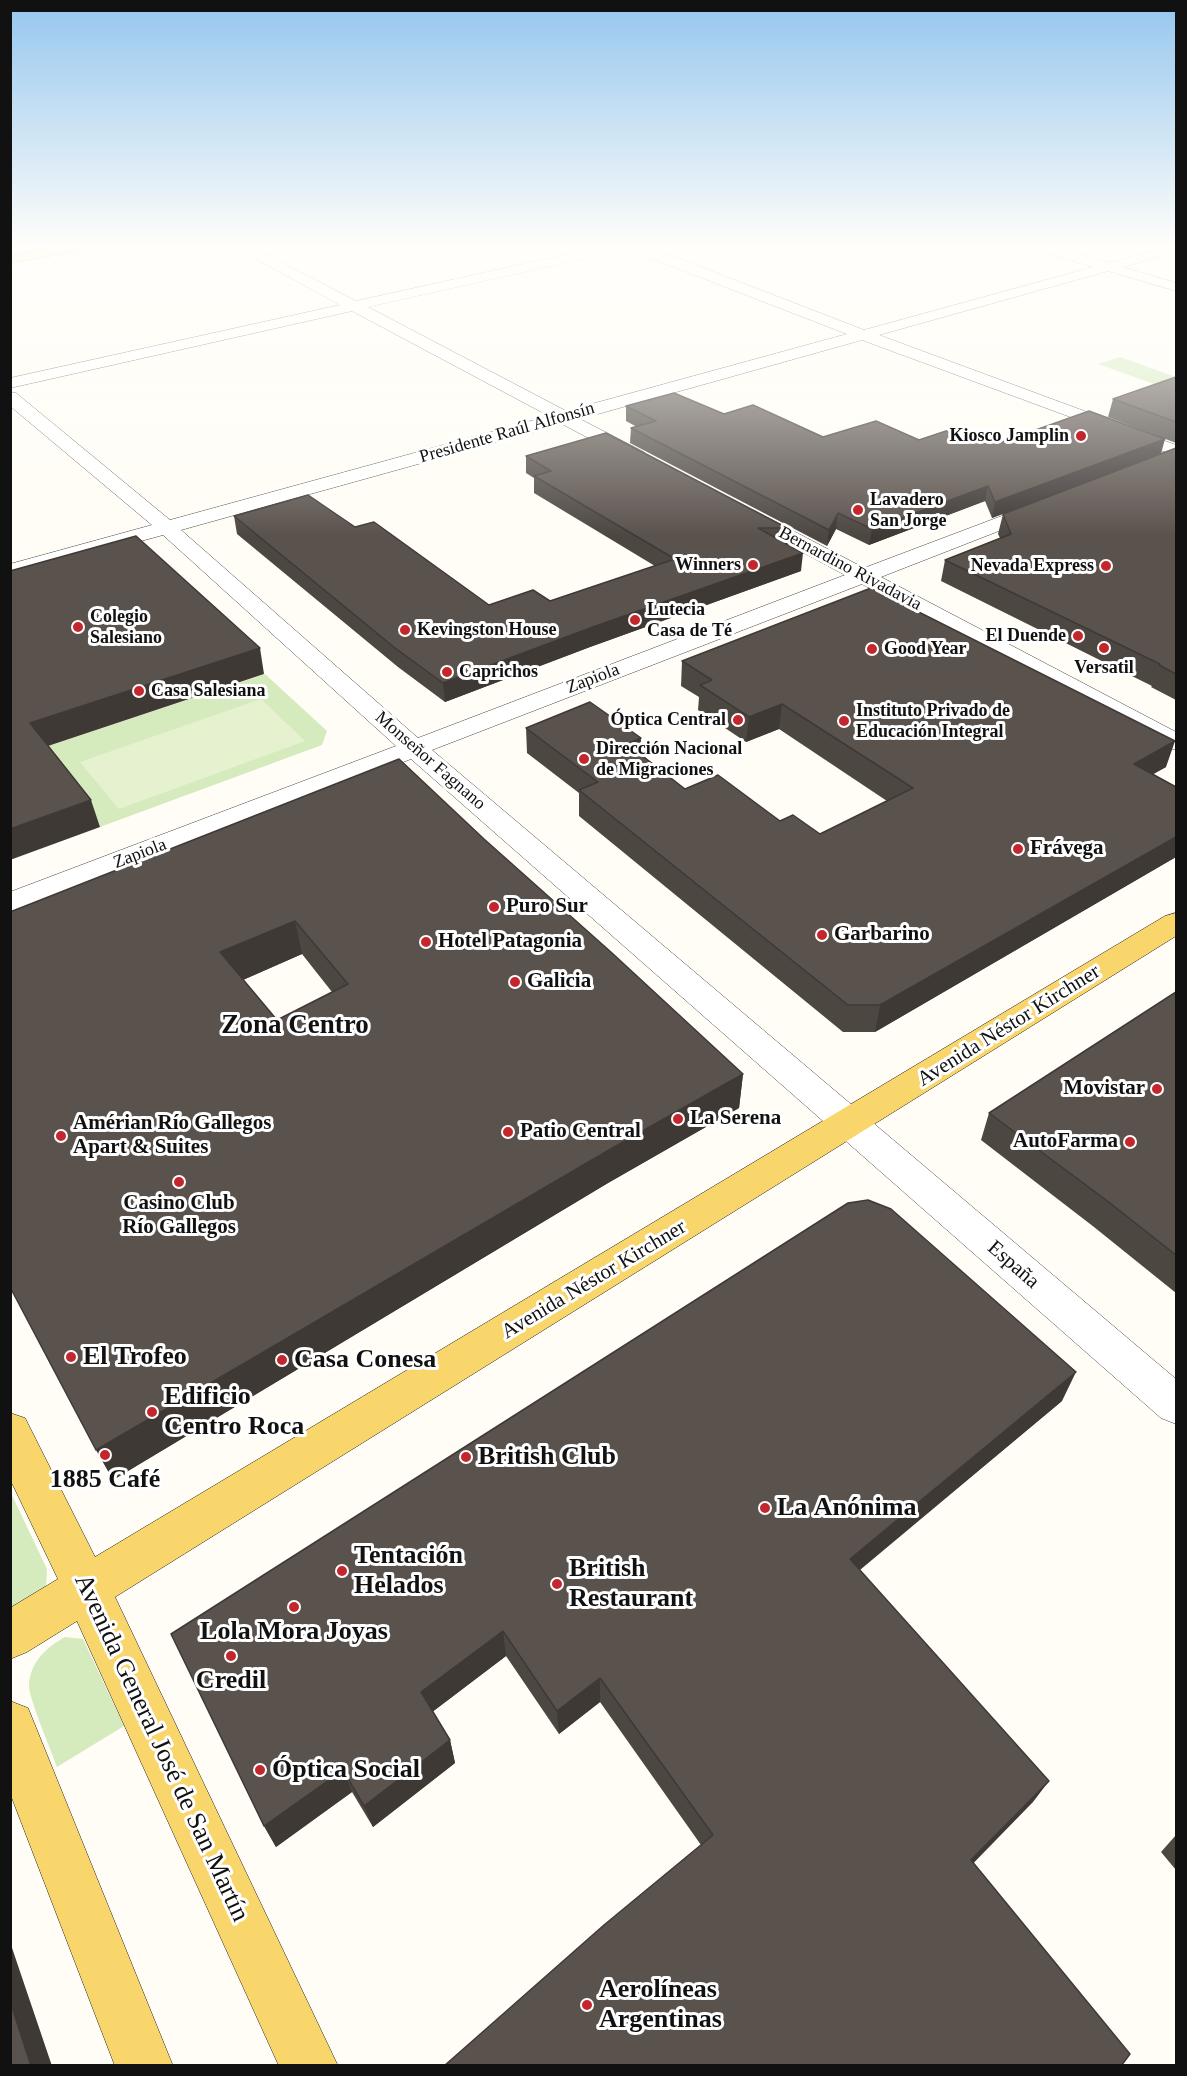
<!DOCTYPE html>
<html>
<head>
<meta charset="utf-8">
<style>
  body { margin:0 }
  #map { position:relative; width:1187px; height:2076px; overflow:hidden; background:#fffdf5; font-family:Georgia,serif }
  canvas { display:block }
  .frame { position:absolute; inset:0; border:12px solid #111; pointer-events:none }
</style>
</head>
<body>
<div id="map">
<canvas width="1187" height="2076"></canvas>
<div class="frame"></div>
</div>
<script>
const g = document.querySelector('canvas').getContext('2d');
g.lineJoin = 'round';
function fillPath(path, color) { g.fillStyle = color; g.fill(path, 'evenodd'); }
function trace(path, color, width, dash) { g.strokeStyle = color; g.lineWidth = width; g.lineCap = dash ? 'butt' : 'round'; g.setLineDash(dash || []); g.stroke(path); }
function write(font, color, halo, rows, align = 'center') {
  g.font = font + ' Georgia,serif'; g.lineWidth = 6; g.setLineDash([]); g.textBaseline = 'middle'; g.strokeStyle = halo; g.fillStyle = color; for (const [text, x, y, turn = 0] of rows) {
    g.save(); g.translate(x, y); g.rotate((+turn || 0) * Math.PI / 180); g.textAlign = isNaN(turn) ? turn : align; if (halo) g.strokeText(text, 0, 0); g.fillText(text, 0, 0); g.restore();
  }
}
const green = new Path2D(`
  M1120,357l56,20v15l-78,-28z
  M265,674l62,57 -5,14 -222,82 -61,-78z
  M10,1491l37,78 -1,20 -36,20z
  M65,1637l18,2 41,87 -67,41c-5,-15 -30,-72 -28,-84 3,-23 18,-36 36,-46z`);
const pitch = new Path2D(`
  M261,699l44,42 -186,68 -39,-47z`);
const minor = new Path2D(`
  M231,245h17l108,56 253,-56h35l220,85 229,-63 -64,-19 -2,-3h21l60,18 68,-18v7l-53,15 53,16v8l-68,-20 -229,64 297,110v11l-314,-116 -282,79 64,33 2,4 -2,4h-14l-68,-36 -381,106 237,208 427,-163 -106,-57 -3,-4 3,-4h14l111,58 172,-65h14l3,4 -3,4 -169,66 295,155v18l-9,-3 -305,-163 -430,166 744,629v45l-15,-6 -750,-659 -401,153v-20l386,-146 -233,-211 -153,42v-13l142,-39 -142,-119v-14l6,1 154,127 379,-104 -197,-105 -342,77v-10l330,-73zM627,249l220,85 -281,77 -198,-104z`);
const major = new Path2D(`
  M68,245h30l-7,4 -81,14v-8z
  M1176,913v23l-1061,661 223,469h-59l-202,-445 -50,31 -17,7v-51l48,-29 -48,-100v-66l15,5 70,139 1070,-641z
  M10,1701l18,7 145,358h-58l-105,-273z`);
const wall = new Path2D(`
  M1176,377v66l-68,-26 5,-18z
  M626,406l98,8 99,23 96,3 80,3 162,11 15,-6v252l-25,-13 1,-1 -211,-105 4,-21 55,-22 -2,-4 5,-20 63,-24 -74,28 -7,-17 -116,44 -33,-16 -9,17 -197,-103 1,-15 6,-1 -11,-6z
  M526,456l261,72 -1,15 15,28 -211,76 -145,55 -47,-35 -161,-133 -3,-18 121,11 134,78 61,-4 105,-35 -121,-73v-15l-8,-5z
  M682,661l484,106 -13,7 23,13v70l-301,175h-32l-264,-216v-23l-52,-40 -1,-25 115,26 44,35 135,45 67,-33 -108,-72 -33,13 -48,-32 1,-13 -18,-11z
  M484,839l259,235 -4,34 -131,75 -495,297 -103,-568zM302,954l30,38 -55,28 -34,-40z
  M1176,992v301l-82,-66 -113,-87 8,-27z
  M1062,1401l-202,169 173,232 -332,43 -101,-143 -41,32 -53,-78 -74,56 18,28 5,23 -82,64 -21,-35 -76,55 -12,-21 -93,-192z
  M1176,1835v35l-15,-18z`);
const shadedWall = new Path2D(`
  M1165,439l-4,15 -169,64 3,-16z
  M988,486l-3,15 -116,44 3,-16z
  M838,513l-2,16 -9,17 2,-16z
  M803,553l-2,18 -211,76 -145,55 -2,-19 147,-55z
  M260,648l4,26 -225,75 -9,-26z
  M782,704l-3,25 -33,13 3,-25z
  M641,738l-1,26 -13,-20z
  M1175,741l-9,26 -41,23 9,-26z
  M91,800l9,27 -90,33v-31z
  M1176,837v20l-301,175 5,-27z
  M295,921l7,33 -73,32 -9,-34z
  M743,1074l-4,34 -131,75 -495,297 -17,-30 513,-300z
  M1076,1372l-14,29 -221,184 9,-26z
  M503,1631l3,25 -79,60 -6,-24z
  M600,1678v24l-41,32 -2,-23z
  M450,1740l5,23 -82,64 -9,-21z
  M343,1770l9,22 -76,55 -12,-21z
  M1049,1781l-16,21 -76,78 14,-20z
  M10,1942l42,124h-21l-21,-65z`);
const building = new Path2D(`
  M1176,377v45l-63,-23z
  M674,393l50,21 29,-9 70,32 53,-16 43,19 39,-13 41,16 90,-32 76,28 -170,63 -7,-16 -116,43 -34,-16 -9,17 -198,-102 25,-7 -30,-15z
  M606,433l181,95h-29l45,25 -213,75 -147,55 -48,-35 -161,-132 74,-21 47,32 19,-5 115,83 44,-15 17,11 125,-42 -141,-83 17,-5 -25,-15z
  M1176,448v226l-17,-9 1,-1 -215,-104 66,-26 -8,-20z
  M136,536l124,112 -230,75 61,77 -81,29v-258z
  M871,588l304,153 -41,23 42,23v50l-296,168h-32l-269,-215 19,-8 -72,-54 64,-26 51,36 -14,6 58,45 33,-14 62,46 13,-6 27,19 93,-46 -131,-84 -33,13 -49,-32 12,-5 -30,-19z
  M399,759l85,80 128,114 131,121 -134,76 -513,300 -86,-163v-375zM295,921l53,63 -71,36 -57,-68z
  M1176,992v263l-70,-55 -117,-87z
  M868,1200l23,9 185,163 -226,187 199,222 -78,79 159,194 -9,12h-677l160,-141 109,-90 -113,-157 -43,33 -54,-80 -82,61 29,48 -86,66 -21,-36 -79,56 -93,-192 677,-431z
  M10,2001l21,65h-21z`);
const markers = [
  [1081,436,6,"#c4262e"],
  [858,510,6,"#c4262e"],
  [753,565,6,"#c4262e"],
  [1106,566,6,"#c4262e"],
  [635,620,6,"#c4262e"],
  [78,627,6,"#c4262e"],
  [405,630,6,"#c4262e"],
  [1078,636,6,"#c4262e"],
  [1104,648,6,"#c4262e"],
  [872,649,6,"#c4262e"],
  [447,672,6,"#c4262e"],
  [139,691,6,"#c4262e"],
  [738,720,6,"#c4262e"],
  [844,721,6,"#c4262e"],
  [584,759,6,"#c4262e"],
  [1018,849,6,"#c4262e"],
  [494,907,6,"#c4262e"],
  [822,935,6,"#c4262e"],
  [426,942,6,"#c4262e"],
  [515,982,6,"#c4262e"],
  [1157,1089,6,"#c4262e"],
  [678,1119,6,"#c4262e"],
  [508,1132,6,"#c4262e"],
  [61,1136,6,"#c4262e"],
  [1130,1142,6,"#c4262e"],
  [179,1182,6,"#c4262e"],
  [71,1357,6,"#c4262e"],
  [282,1360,6,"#c4262e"],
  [152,1412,6,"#c4262e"],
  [105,1455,6,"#c4262e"],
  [466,1457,6,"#c4262e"],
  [765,1508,6,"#c4262e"],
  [342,1571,6,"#c4262e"],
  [557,1584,6,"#c4262e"],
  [294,1607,6,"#c4262e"],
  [231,1656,6,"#c4262e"],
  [260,1770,6,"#c4262e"],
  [587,2005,6,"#c4262e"]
];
const farStreetnames = [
  ["Presidente Raúl Alfonsín",507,433,-16],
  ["Bernardino Rivadavia",850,569,28],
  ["Zapiola",593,679,-21],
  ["Monseñor Fagnano",430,761,41],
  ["Zapiola",140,854,-21]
];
const farPoinames = [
  ["Kiosco Jamplin",1069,436,"right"],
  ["Lavadero",870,500],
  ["San Jorge",870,521],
  ["Winners",741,565,"right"],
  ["Nevada Express",1094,566,"right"],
  ["Lutecia",647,610],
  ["Casa de Té",647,631],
  ["Colegio",90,617],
  ["Salesiano",90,638],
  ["Kevingston House",417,630],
  ["El Duende",1066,636,"right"],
  ["Good Year",884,649],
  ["Versatil",1104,668,"center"],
  ["Caprichos",459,672],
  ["Casa Salesiana",151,691],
  ["Instituto Privado de",856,711],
  ["Educación Integral",856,732],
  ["Óptica Central",726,720,"right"],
  ["Dirección Nacional",596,749],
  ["de Migraciones",596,770]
];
const poiNames = [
  ["Frávega",1030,849],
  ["Puro Sur",506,907],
  ["Garbarino",834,935],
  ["Hotel Patagonia",438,942],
  ["Galicia",527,982],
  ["Movistar",1145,1089,"right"],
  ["La Serena",690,1119],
  ["Amérian Río Gallegos",73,1124],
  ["Apart & Suites",73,1148],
  ["Patio Central",520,1132],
  ["AutoFarma",1118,1142,"right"],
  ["Casino Club",179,1204,"center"],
  ["Río Gallegos",179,1228,"center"]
];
const streetNames = [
  ["Avenida Néstor Kirchner",1009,1026,-32],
  ["España",1013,1265,41],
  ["Avenida Néstor Kirchner",594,1280,-31]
];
const nearPoinames = [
  ["El Trofeo",83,1357],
  ["Casa Conesa",294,1360],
  ["Edificio",164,1397],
  ["Centro Roca",164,1427],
  ["British Club",478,1457],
  ["1885 Café",105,1480,"center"],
  ["La Anónima",777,1508],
  ["Tentación",354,1556],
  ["Helados",354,1586],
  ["British",569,1569],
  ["Restaurant",569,1599],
  ["Lola Mora Joyas",294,1632,"center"],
  ["Credil",231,1681,"center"],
  ["Óptica Social",272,1770],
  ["Aerolíneas",599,1990],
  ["Argentinas",599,2020]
];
const nearStreetnames = [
  ["Avenida General José de San Martín",161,1748,65]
];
const districtNames = [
  ["Zona Centro",295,1026]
];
fillPath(green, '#d5ebbd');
fillPath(pitch, '#e6f2cf');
trace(minor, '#444', 1);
trace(major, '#222', 1);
fillPath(minor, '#fff');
fillPath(major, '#f9d66b');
fillPath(wall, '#4d4742');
fillPath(shadedWall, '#3f3936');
fillPath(building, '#5a524d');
trace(building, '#3f3936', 1.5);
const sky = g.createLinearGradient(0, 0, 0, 536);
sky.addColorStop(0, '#95c6ee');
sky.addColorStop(0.46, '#fffefa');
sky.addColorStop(1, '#fffefa00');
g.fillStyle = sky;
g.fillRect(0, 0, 1187, 536);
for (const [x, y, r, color] of markers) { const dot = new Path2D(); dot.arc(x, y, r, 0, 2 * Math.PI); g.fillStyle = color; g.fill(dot); trace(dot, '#fff', 2); }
write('18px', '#111', '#fff', farStreetnames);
write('bold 18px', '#111', '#fff', farPoinames, 'left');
write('bold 21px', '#111', '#fff', poiNames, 'left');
write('21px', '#111', '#fff', streetNames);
write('bold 26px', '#111', '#fff', nearPoinames, 'left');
write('26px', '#111', '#fff', nearStreetnames);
write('bold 27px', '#111', '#fff', districtNames);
</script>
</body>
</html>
